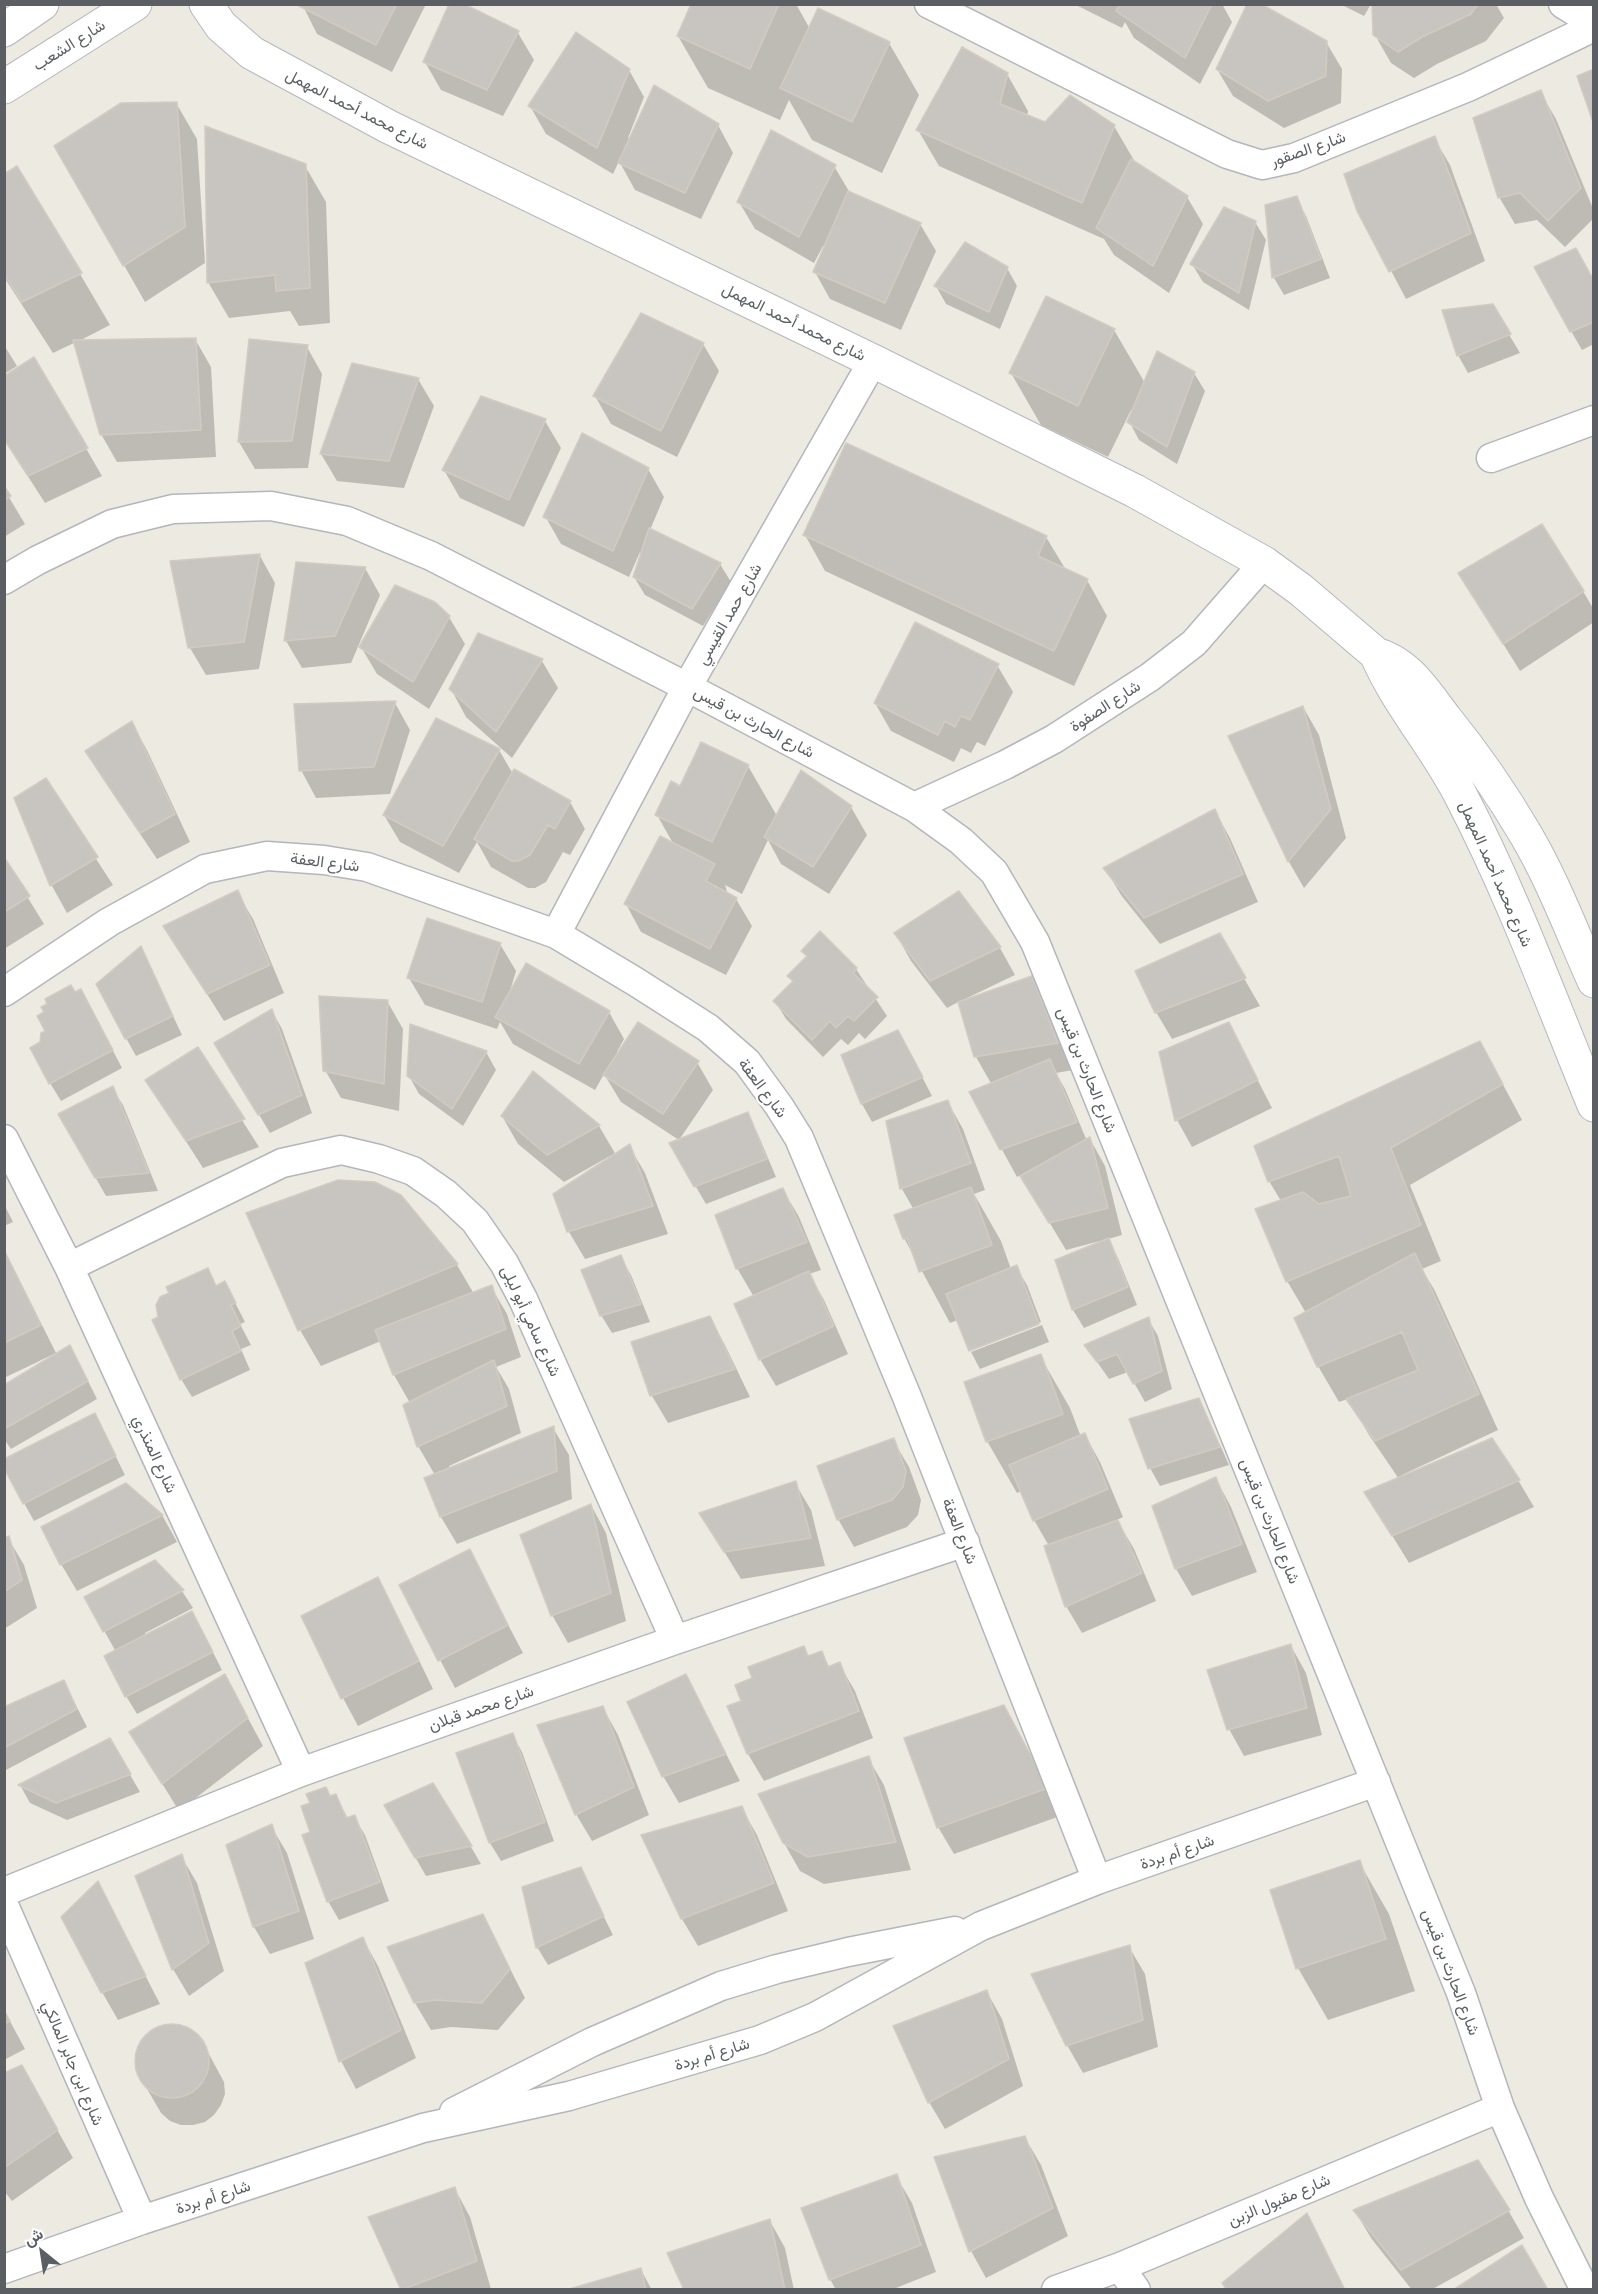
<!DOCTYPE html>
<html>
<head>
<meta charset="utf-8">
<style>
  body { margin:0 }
  #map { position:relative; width:1598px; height:2294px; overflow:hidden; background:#edeae2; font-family:"Exo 2",Vazirmatn,sans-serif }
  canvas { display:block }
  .frame { position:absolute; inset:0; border:6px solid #5b5f63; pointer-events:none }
  .north { position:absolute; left:12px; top:2222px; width:60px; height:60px; -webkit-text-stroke:4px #fff; paint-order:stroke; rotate:330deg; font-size:16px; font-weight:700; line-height:24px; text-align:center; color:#5b5f63 }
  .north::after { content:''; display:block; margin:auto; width:21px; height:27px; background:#5b5f63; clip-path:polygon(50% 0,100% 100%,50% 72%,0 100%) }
</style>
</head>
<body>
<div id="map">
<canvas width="1598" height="2294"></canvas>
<div class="frame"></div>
<div class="north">ش</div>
</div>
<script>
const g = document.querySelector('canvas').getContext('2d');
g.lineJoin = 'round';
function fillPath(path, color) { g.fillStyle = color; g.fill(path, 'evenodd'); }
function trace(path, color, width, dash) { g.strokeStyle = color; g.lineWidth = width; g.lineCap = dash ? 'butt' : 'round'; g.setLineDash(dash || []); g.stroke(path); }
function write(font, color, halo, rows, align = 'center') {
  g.font = font + ' "Exo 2",Vazirmatn,sans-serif'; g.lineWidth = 4.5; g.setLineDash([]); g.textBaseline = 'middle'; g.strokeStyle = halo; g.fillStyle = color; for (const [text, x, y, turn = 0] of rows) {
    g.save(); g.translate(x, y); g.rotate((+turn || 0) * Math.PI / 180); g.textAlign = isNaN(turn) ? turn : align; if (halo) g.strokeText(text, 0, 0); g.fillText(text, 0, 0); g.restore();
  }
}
const shadow = new Path2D(`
  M302,4h124l-34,68 -75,-38z
  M692,4h104l14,25 79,14 30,52 -37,78 -70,-33 -23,-40 -9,20 -72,-32 -30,-52z
  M1074,4h148l10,18 -32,62 -66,-46 -9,-16 -3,6z
  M1340,4h31l-7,12z
  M1374,4h122l8,14 -18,23 -49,23 -23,14 -23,-15 -16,-28z
  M518,33l16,27 -31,56 -62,-26 -16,-28z
  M1326,42l16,27 -1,34 -57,25 -51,-32 -16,-27z
  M629,70l15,27 -16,41 90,-13 15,28 -32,66 -66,-29 -16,-29 -6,13 -67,-40 -16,-28z
  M1007,74l21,37 -1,5 18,7 69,3 21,36 52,35 16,27 -34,69 -55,-38 -10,-16 -165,-73 -21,-36z
  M1540,92l16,27 38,92v7l-29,29 -28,-27 -22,4 -16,-27z
  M176,103l21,36 8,124 -60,39 -89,-156z
  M1434,138l16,27 35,96 -79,38 -47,-89z
  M305,166l21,36 4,121 -31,3 -9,-15 -61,7 -21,-36z
  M834,166l16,27 70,31 16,27 -35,79 -71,-31 -15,-27 10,-25 -2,-1 -9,17 -59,-34 -16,-27z
  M4,176l76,98 30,51 -33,17 118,-3 16,28 5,90 -99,5 -16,-28 -25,-92 -23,11 -49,-76z
  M1296,198l10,18 24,62 -46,17 -10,-17 -7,-72z
  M1255,222l11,18 -17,70 -46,-28 -11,-18z
  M1007,268l10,18 -17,43 -54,-25 -10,-18z
  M1594,283v61l-12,6 -11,-19z
  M1492,306l28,47 -52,20 -10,-18z
  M1114,330l31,53 49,-10 11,18 -28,73 -38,-24 -10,-19 4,-10 -2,-1 -23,47 -67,-32 -30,-52z
  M703,344l16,27 -42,86 -66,-33 -16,-28z
  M4,345l13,21 -13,8z
  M307,347l15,27 -14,94 -53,1 -16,-27z
  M34,359l68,117 -57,27 -41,-64z
  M418,379l16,27 -30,82 -67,-7 -16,-27z
  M482,398l63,23 16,27 -37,79 -64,-29 -16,-28z
  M648,469l16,28 -14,33 70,34 11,18 -28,44 -58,-31 -11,-18 8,-24 -2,-1 -11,25 -68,-33 -16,-28z
  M4,489l21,35 -21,13z
  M805,535l241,2 20,33 21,10 20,36 -33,70 -249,-115z
  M260,556l15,27 -16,86 -53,6 -16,-27z
  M297,563l68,5 15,27 -29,68 -49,5 -16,-27z
  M1583,591l11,19v12l-74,49 -44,-71z
  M449,617l16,27 -36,65 -52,-35 -16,-27z
  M478,635l64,26 16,27 -46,70 -46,-41 -15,-28z
  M997,665l16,27 -28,54 -8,-4 -6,11 -10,-5 -7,14 -63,-31 -16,-28z
  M395,703l15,27 -20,64 -74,4 -15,-28z
  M1303,707l16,28 27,103 -42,50 -15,-26 -59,-126z
  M132,723l15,27 43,92 -33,17 -54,-80 -16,-27z
  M499,750l14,24 57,28 15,27 -15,26 -7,-3 -17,30 -11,6h-7l-37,-21 -14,-25 -18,31 -59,-31 -16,-27z
  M748,766l29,50 24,-44 50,35 16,28 -38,59 -48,-30 -13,-24 -26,54 -17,-9 3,10 8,4 16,27 -26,49 -85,-43 -15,-28 48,-59 -17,-30 24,-27z
  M45,780l68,105 -46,28 -15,-27 -36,-88z
  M1215,811l15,27 28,64 -98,42 -39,-49 -16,-27z
  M4,859l40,65 -40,25z
  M237,892l16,27 31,74 -60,28 -59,-94z
  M959,893l41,55 15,27 -48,23 1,2 63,-22 16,27 26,65 -17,3 9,16 22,52 3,-2 15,27 17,69 -14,4 10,19 19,47 -53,23 -11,-18 -16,-50 43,-17v-2l-34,9 -45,-75 -4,2 -46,-84 21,-8 -16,-28 -16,-56 -13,7 -36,-47 -15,-27z
  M820,934l36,35 31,47 -22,23 -6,-6 -11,12 -7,-6 -18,18 -37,-38 -11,-18 18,-18 -4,-7 18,-18 -4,-7z
  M1219,935l41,71 -88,33 -16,-27z
  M500,944l16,27 -6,20 99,21 15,27 -7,13 2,1 78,9 16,28 -34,50 -58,-38 -17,-28 -9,16 -82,-46 -13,-22 -3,7 -72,-24 -16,-27z
  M141,948l41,87 -46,21 -10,-18z
  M387,1001l16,28 -4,82 -58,-13 -16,-28z
  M91,1009l31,59 -61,33 -11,-18 -8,-40z
  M272,1011l10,18 30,84 -42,20 -54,-90z
  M1229,1024l43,84 -80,39 -15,-27z
  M197,1049l62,98 -56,21 -56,-88z
  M908,1050l24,46 -60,26 -10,-18z
  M486,1052l10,18 -33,56 -44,-32 -10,-18z
  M533,1073l66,53 17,29 13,-9 16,27 23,61 -83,25 -16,-27 -14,-38 56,-36 -1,-2 -46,26 -46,-38 -16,-28z
  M1500,1079l22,41 -112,65 31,76 -19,8 13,22 63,139 -96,45 1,2 115,3 16,27 -125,56 -43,-70 33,-14 -30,-44 -21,-36 -9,3 -21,-36 -12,-53 -19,-32 -6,-80 -12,-20z
  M112,1088l11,17 35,86 -52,5 -46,-81z
  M947,1101l16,28 22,61 -11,4 27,47 10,28 5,-2 11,18 14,37 -71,27v2l-12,-31 -8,3 -46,-85 10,-28 -12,-21 -14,-67z
  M747,1114l10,18 19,45 -70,27 -35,-60z
  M783,1190l16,27 22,53 -12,4 15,26 24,54 -72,32 -16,-27 -6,-62 -17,-29z
  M400,1196l57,69 17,29 17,-7 16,27 14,43 -25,10 13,22 12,44 -72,33 1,3 103,-41 16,27 3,44 -115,45 -16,-27 -15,-38 9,-4 -17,-29 -8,-43 -16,-28 -13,-34 -60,25 -21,-36z
  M4,1204l9,18 -9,4z
  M4,1249l53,106 23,10 17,34 -86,50 -7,-10v-53l51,-30 -1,-2 -50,24z
  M620,1257l11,18 19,47 -38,11 -11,-18z
  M208,1270l9,17 8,-4 20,39 -5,2 11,21 -10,4 9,21 -58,27 -11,-18 -21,-61 11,-25z
  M710,1318l15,27 25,52 -82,26 -16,-27 -19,-53z
  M1148,1319l10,17 14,53 -27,13 -17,-30 -19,7 -23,-33z
  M1042,1325l7,17 -69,27 -9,-17z
  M1040,1356l30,52 11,29 4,-2 15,27 23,55 -6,3 17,29 22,52 -74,32 -16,-27 -17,-60 -15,-26 -12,-29 -5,2 -30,-52z
  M1198,1400l10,18 21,47 -69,21 -10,-18z
  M104,1433l21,42 -91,46 -10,-18z
  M893,1440l16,27 12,33 -3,15 -11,12 -53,20 -16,-28z
  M1216,1479l15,28 26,65 -65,24 -16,-27 -22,-62z
  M795,1483l16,27 14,56 -84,13 -24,-39z
  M591,1505l15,28 20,88 -58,22 -16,-28z
  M162,1515l15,27 -100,49 -16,-27z
  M8,1538l16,27 13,43 -33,21v-89z
  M469,1551l54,102 -68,35 -54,-102z
  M377,1579l16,28 40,82 -75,37 -15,-28 -40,-82z
  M182,1591l11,17 -48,25 1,3 56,-5 20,39 -85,44 -11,-18 -10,-44 -30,-54z
  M1291,1646l15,27 16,62 -78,21 -15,-27z
  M804,1647l5,10 13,-4 8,15 9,-4 16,27 18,47 -109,43 -16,-27 -19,-47 14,-5 11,-23z
  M225,1676l38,70 -84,65 -32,-52z
  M686,1676l54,105 -61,22 -16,-27z
  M64,1682l23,45 -81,43 -2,-61z
  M1004,1707l59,108 -109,39 -16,-27z
  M603,1708l15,27 31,80 -57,26 -16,-27z
  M512,1734l10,18 32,89 -53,20 -11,-18 -32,-89z
  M110,1740l30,52 -73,28 -37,-17 -10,-18z
  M868,1758l16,27 27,85 -87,14 -24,-13 -16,-28z
  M432,1785l39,62 10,17 -55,12 -40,-70z
  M336,1795l12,24 6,-2 11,18 24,66 -50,19 -11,-19 -16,-69 18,-35z
  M741,1807l16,28 31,76 -90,35 -16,-27 -38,-83z
  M271,1826l16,27 27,86 -44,15 -16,-27 -26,-81z
  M181,1856l16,27 27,88 -35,25 -16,-27 -36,-93z
  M1359,1862l30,52 26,77 -87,29 -30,-52z
  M580,1869l33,66 -65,30 -11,-18z
  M98,1884l62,120 -42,16 -16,-28z
  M483,1916l42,82 -27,32 -47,-3 -20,3 -16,-27z
  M363,1939l15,27 38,92 -60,31 -15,-28 -34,-97z
  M1129,1947l16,27 13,73 -75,26 -16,-28z
  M987,1992l15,27 21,67 -78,43 -16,-27z
  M4,2010l21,39 -21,11z
  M174,2025l12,3 10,6 7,9 21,39 1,12 -4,11 -7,10 -9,7 -12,3h-12l-11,-4 -9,-8 -22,-38 -3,-12 2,-12 5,-10 9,-9 10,-5z
  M4,2075l33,19 36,64 -61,43 -8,-10z
  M1025,2138l16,27 27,71 -82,42 -15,-27z
  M896,2176l16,27 24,69 -45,18h-55l-6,-11z
  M455,2189l15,28 21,72 -88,1 -33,-72z
  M1508,2210l16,28 -93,52h-19l-41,-52 -16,-27z
  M1306,2215l39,75h-117z
  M770,2221l15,27 9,42h-108z
  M641,2270l11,20h-81z`);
const building = new Path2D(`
  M300,4h97l-21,41 -77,-39z
  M449,4h15l55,27 -32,59 -64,-28z
  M691,4h88l-29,65 -73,-33z
  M1120,4h92l-27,54 -69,-47z
  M1247,4h14l66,37 -1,35 -58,25 -52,-32z
  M1372,4h106l-7,10 -49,23 -24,15 -25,-17z
  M818,8l72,34 -38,80 -72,-34z
  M576,32l54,37 -33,79 -69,-42z
  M962,47l46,26 -8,31 45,18 25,-27 45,30 -33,78 -166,-73z
  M1594,69v56l-17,-49z
  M654,85l65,39 -34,69 -67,-30z
  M1541,90l40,98 -33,33 -28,-28 -22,5 -25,-80z
  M177,102l8,125 -62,39 -69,-120 67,-43z
  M205,126l101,38 4,124 -34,3 -1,-16 -68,8z
  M771,130l65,35 -37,72 -62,-35z
  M1435,136l36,97 -82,39 -32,-61 -13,-37z
  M1131,159l57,37 -35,70 -57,-38z
  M17,166l65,107 -60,29 -18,-28v-100z
  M848,191l73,32 -36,80 -72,-31z
  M1297,196l24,63 -49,19 -7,-73z
  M1224,207l32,14 -17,72 -49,-29z
  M965,242l43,25 -19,45 -55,-26z
  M1576,248l18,33v41l-24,10 -36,-65z
  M1046,296l69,33 -37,77 -69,-33z
  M1493,304l18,30 -54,22 -15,-46z
  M641,313l63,30 -43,88 -68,-35z
  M196,338l5,92 -101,5 -27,-95z
  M249,339l59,6 -16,96 -54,1z
  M1157,351l38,21 -28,75 -40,-25z
  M34,357l54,91 -60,28 -24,-37v-63z
  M352,363l67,15 -30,83 -69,-7z
  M481,396l65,23 -37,81 -67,-30z
  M582,433l67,35 -36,83 -70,-34z
  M846,443l201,93 -9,20 50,23 -34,72 -251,-116z
  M4,486l7,10 -7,4z
  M1542,524l42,67 -81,53 -45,-71z
  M649,528l72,35 -29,46 -59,-32z
  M260,554l-16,88 -56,6 -18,-87z
  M296,562l70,5 -31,69 -51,5z
  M395,585l40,17 15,14 -37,66 -54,-35z
  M915,622l84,42 -29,56 -9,-4 -6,11 -10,-6 -7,14 -64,-32z
  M478,633l65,26 -47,73 -47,-43z
  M396,701l-22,66 -75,4 -5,-67z
  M1303,706l28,103 -43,53 -60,-126z
  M436,718l64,31 -57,97 -60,-31z
  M132,721l43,93 -35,19 -55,-82z
  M701,742l48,23 -37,77 -57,-27 16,-34 9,5z
  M514,769l57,32 -16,28 -7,-4 -18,30 -12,6h-6l-38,-22z
  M801,770l51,36 -39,61 -49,-30z
  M46,778l52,79 -48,29 -36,-88z
  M1215,809l28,65 -99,44 -41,-50z
  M660,836l55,28 -9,17 31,17 -27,51 -86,-45z
  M4,857l26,39 -26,16z
  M238,890l32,75 -63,29 -44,-68z
  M959,891l42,56 -71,34 -36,-48z
  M427,918l74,25 -19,59 -75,-24z
  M820,931l37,37 -4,5 25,24 -24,24 -6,-5 -12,12 -6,-7 -18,19 -39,-39 20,-20 -6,-5 20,-20 -6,-5z
  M1220,933l26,45 -91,35 -20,-42z
  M141,946l32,70 -48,23 -29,-55z
  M526,963l84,48 -31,53 -84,-47z
  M1032,976l26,67 -84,14 -16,-55z
  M71,985l4,7 6,-3 32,61 -64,34 -19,-36 10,-6 1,-9 4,-2 -8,-15 7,-4 -3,-5 6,-3 -2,-5z
  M319,996l69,4 -4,84 -61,-13z
  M272,1009l30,86 -44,20 -44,-72z
  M638,1022l61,39 -36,53 -60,-39z
  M1229,1022l29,58 -83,41 -16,-69z
  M410,1024l77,27 -35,58 -45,-33z
  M898,1030l25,47 -62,27 -20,-49z
  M1480,1041l23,43 -112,64 30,77 -135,57 -31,-73 48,-17 16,12 32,-8 -12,-40 -71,26 -14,-36z
  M198,1047l47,72 -59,22 -41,-61z
  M1050,1059l27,63 -77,28 -31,-58z
  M533,1071l67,54 -53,30 -46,-39z
  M113,1086l36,87 -54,5 -37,-64z
  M948,1100l23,63 -71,26 -14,-68z
  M748,1112l19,47 -73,28 -25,-44z
  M1090,1137l18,71 -59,15 -29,-47z
  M630,1144l23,62 -86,26 -14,-38z
  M338,1180l37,2 26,13 57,69 -160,67 -52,-118z
  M971,1187l21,58 -73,27 -12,-34 -4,1 -9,-24z
  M783,1188l24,54 -71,27 -21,-54z
  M1109,1238l19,49 -56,23 -17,-50z
  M4,1250l37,75 -37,18z
  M1415,1253l64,141 -104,47 -29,-42 72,-29 -16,-38 -85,35 -23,-49z
  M621,1255l20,49 -41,12 -19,-46z
  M1017,1265l22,59 -70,27 -23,-57z
  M208,1268l8,18 9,-5 11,22 -5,2 10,21 -9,5 9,20 -61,29 -28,-60 6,-3 -2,-12 4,-8 9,-4 -3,-6z
  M809,1271l25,55 -75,34 -25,-56z
  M492,1285l14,44 -113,46 -18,-45z
  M710,1316l25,53 -85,27 -19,-54z
  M1149,1317l13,54 -29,13 -16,-30 -20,8 -13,-17z
  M70,1345l18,36 -84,48v-44z
  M1041,1354l22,60 -77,28 -22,-60z
  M494,1360l13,46 -90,41 -14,-42z
  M1199,1398l21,49 -72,22 -19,-50z
  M95,1413l21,43 -93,48 -19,-36v-9z
  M554,1426l3,45 -117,46 -16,-39z
  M1085,1433l23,56 -75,32 -24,-56z
  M894,1438l12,33 -3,16 -11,13 -55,20 -20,-54z
  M1492,1438l28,42 -128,56 -28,-44z
  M1216,1477l26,67 -67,25 -23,-63z
  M796,1481l15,57 -87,14 -25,-39z
  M126,1483l37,32 -103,50 -19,-38z
  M591,1504l20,89 -60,23 -31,-81z
  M1118,1520l24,53 -77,34 -21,-61z
  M9,1536l13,44 -18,12v-54z
  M470,1549l38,76 -70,36 -39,-76z
  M155,1560l29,30 -81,42 -19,-35z
  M378,1577l41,84 -78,38 -40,-83z
  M192,1611l21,41 -88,45 -21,-41z
  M1291,1644l16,64 -80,22 -20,-60z
  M804,1646l4,10 14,-5 6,16 12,-5 19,49 -112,43 -20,-48 14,-5 -6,-16 17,-7 -4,-11z
  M225,1674l23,44 -86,66 -33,-52z
  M686,1674l40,80 -64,23 -35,-75z
  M64,1680l13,29 -73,39v-41z
  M1004,1705l44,83 -111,40 -33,-90z
  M603,1706l31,81 -59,28 -38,-90z
  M513,1733l32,89 -56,21 -33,-90z
  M110,1738l21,36 -75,29 -38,-18z
  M869,1756l27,86 -88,15 -25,-14 -25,-49z
  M433,1783l39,63 -57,12 -31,-53z
  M326,1787l4,9 6,-2 10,24 9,-3 25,67 -53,20 -25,-67 8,-3 -9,-26 9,-3 -4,-9z
  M742,1806l32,77 -93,36 -40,-84z
  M272,1824l27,87 -46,16 -27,-82z
  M182,1854l27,89 -37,27 -37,-94z
  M1360,1860l26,79 -90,30 -26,-79z
  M581,1867l23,49 -68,32 -14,-61z
  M98,1881l48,95 -45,17 -40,-76z
  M483,1914l27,55 -28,34 -47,-3 -21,3 -27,-56z
  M363,1937l38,93 -62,32 -34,-99z
  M1130,1945l13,75 -77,26 -35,-72z
  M987,1990l22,69 -81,44 -35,-77z
  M4,2010l6,11 -6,3z
  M135 2061a37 37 0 1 1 74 0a37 37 0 1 1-74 0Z
  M22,2065l36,65 -54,38v-95z
  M1025,2136l28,72 -84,44 -35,-95z
  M1478,2160l32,50 -109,60 -48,-60z
  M897,2174l24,71 -92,35 -28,-72z
  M455,2187l22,74 -76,29 -33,-73z
  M1307,2213l38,77h-118l-5,-7z
  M770,2219l15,71h-101l-17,-37z
  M1522,2245l26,45h-95z
  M641,2268l5,22h-80z`);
const minor = new Path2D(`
  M929,4l298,150 35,11 32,-7 174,-71 126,-60
  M1563,4l31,19
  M1491,458l103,-38
  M4,580l34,-20 74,-36 61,-15 98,-3 76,15 84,35 256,131 227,120 47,34 33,31 41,70 426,1051 39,115 39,90 46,92
  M914,807l91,-42 49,-26 96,-62 44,-34 70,-80
  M556,934l131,-247 186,-326
  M4,992l105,-70 96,-53 62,-13 57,4 43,7 189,67 80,48 72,46 39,34 32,44 20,32 108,259 190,483
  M4,1139l65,128 232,505
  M69,1267l213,-104 59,-13 38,9 34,12 33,23 29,27 29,42 19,36 152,341
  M4,1892l297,-120 374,-132 290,-98
  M4,1905l138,315
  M454,2112l138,-70 129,-56 56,-17 71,-17 107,-21
  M1120,2267l16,23
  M4,2269l138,-49 281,-92 146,-32 191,-56 55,-23 166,-91 116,-46 279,-98
  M1056,2290l64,-23 380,-159`);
const tertiary = new Path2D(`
  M4,30l38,-26
  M4,87l131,-83`);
const secondary = new Path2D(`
  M206,4l15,22 31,27 137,74 484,234 262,130 129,72 37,27 75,64c33,10 49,38 69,64 30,37 57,76 81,117 27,46 46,97 68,146
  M1377,656c22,50 59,91 84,140 52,100 90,205 133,309`);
const streetNames = [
  ["شارع الشعب",69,45,-32],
  ["شارع محمد أحمد المهمل",357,109,27],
  ["شارع الصقور",1308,149,-19],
  ["شارع محمد أحمد المهمل",794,322,26],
  ["شارع حمد القيسي",729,614,-60],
  ["شارع الصفوة",1105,706,-33],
  ["شارع الحارث بن قيس",754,722,28],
  ["شارع العفة",325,862,7],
  ["شارع محمد أحمد المهمل",1496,874,66],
  ["شارع الحارث بن قيس",1087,1070,68],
  ["شارع العفة",763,1088,53],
  ["شارع سامي أبو ليلى",531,1321,65],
  ["شارع المنذري",155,1454,65],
  ["شارع الحارث بن قيس",1270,1521,68],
  ["شارع العفة",960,1531,68],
  ["شارع محمد قبلان",481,1708,-19],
  ["شارع أم بردة",1177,1852,-19],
  ["شارع الحارث بن قيس",1451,1972,69],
  ["شارع أم بردة",712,2054,-17],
  ["شارع ابن جابر المالكي",73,2063,67],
  ["شارع أم بردة",213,2197,-18],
  ["شارع مقبول الزبن",1279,2200,-23]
];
fillPath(shadow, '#0003');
fillPath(building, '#c8c5c0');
trace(building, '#d2cbc1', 1.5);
trace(minor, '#b3b6ba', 31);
trace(tertiary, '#b3b6ba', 35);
trace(secondary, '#b4b8bd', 35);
trace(minor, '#fff', 28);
trace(tertiary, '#fff', 33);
trace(secondary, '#fff', 33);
write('16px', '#5b5f63', '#fff', streetNames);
</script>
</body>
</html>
